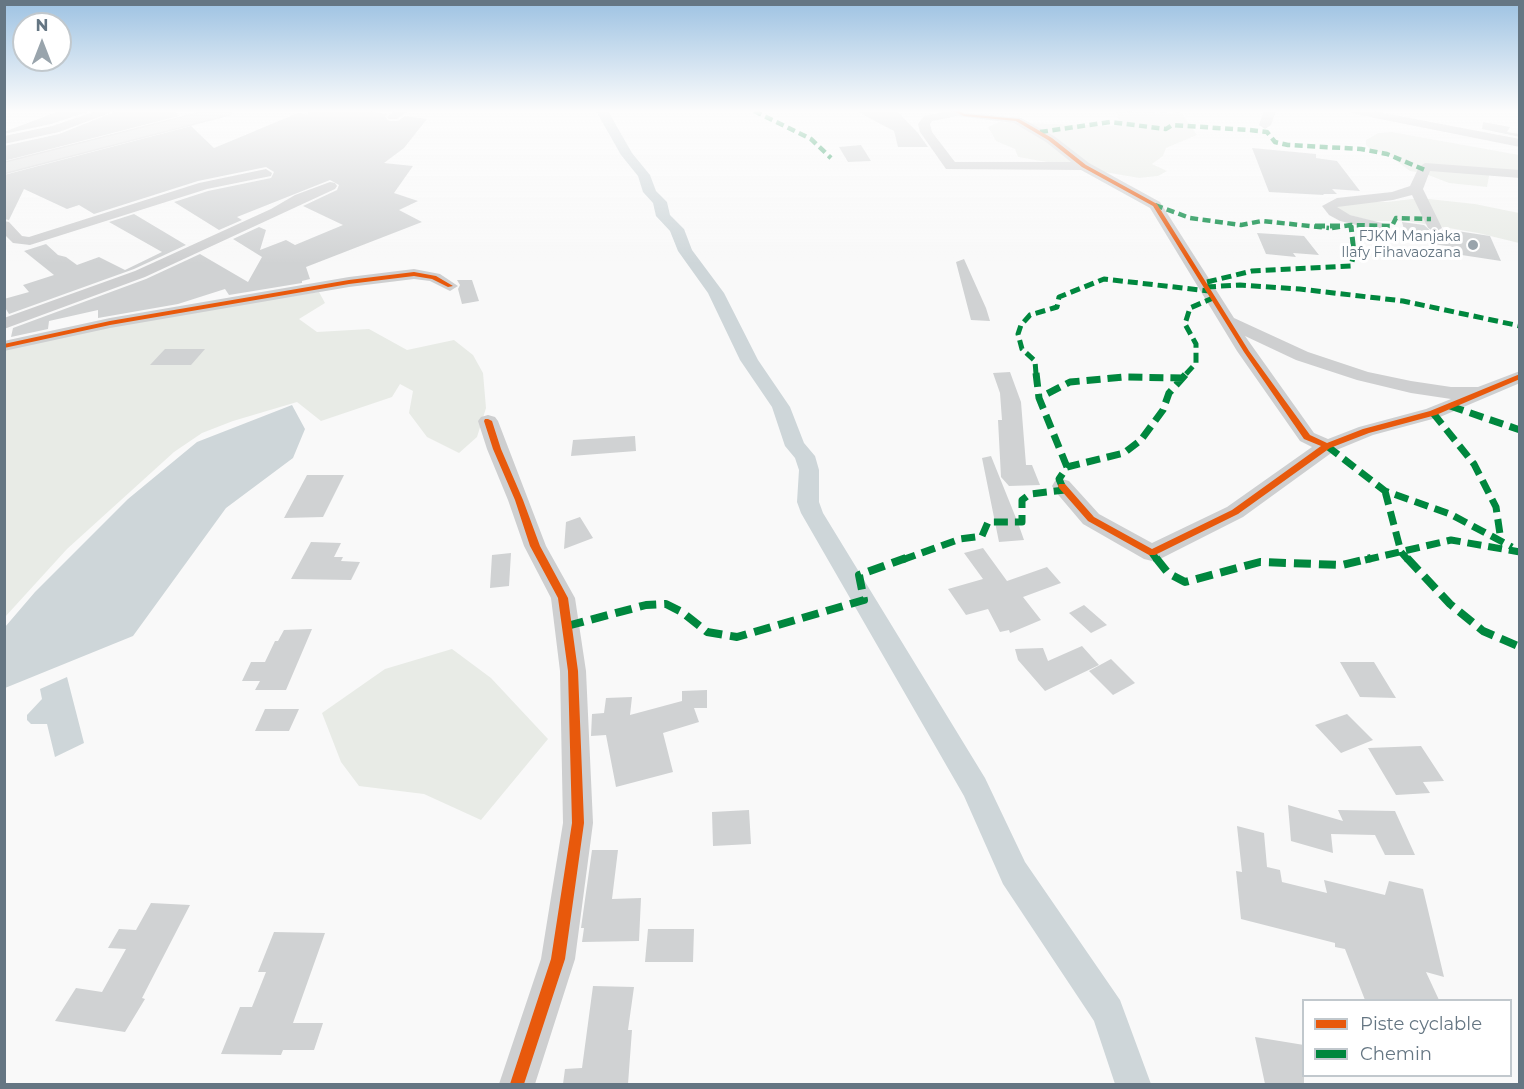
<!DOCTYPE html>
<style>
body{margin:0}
#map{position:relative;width:1524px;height:1089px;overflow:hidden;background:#f9f9f9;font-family:Montserrat,sans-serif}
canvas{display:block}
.frame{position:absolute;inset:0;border:6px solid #657683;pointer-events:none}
.legend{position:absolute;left:1302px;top:999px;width:210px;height:78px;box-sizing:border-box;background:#fff;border:2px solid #c1c8cd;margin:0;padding:8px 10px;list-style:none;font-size:18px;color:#657683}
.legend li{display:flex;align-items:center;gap:12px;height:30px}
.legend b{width:30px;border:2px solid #c1c8cd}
.north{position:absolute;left:12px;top:12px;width:60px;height:60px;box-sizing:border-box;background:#fff;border:2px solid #c1c8cd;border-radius:50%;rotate:0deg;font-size:16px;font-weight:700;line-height:24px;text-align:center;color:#657683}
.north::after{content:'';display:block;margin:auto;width:21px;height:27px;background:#99a4ac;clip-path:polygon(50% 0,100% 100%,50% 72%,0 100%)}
</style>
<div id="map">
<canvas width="1524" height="1089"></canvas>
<div class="frame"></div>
<ul class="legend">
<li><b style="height:8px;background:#e8590c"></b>Piste cyclable</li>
<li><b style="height:8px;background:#00873e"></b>Chemin</li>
</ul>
<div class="north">N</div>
</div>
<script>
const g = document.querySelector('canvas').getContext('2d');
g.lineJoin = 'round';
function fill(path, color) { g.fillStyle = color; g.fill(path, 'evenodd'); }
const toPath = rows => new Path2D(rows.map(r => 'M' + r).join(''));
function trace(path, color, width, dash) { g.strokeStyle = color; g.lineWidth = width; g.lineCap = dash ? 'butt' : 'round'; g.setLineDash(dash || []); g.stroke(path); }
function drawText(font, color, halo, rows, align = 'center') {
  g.font = font + ' Montserrat,sans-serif'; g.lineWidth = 6; g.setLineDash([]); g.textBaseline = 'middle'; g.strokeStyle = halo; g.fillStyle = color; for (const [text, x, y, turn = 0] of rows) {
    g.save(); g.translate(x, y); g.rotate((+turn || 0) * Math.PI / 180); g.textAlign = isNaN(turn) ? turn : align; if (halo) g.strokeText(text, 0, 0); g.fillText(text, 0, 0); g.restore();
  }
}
fill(toPath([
 [1116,111,1182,113,1197,135,1166,148,1163,156,1152,164,1167,171,1158,176,1139,178,1018,157,1015,149,996,141,988,127,999,122,1109,126,1116,125,1119,121],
 [1392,132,1519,155,1519,174,1490,171,1487,187,1449,183,1423,173,1410,171,1387,154,1372,151,1366,145,1366,140,1378,133],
 [1420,198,1475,204,1519,213,1519,243,1478,233,1407,221,1372,221,1338,212,1336,206,1356,201,1387,202],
 [319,292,325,303,299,319,317,332,369,329,407,350,454,340,473,355,483,373,486,408,477,437,459,453,427,437,409,413,413,391,400,384,392,397,321,421,297,402,233,421,202,433,174,452,67,549,5,617,5,347,158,317],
 [452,649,491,678,548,739,481,820,424,794,359,786,341,762,322,713,385,669]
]), '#e8ebe6');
fill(toPath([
 [292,405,305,429,293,458,226,508,133,636,5,688,5,627,35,592,128,499,197,442],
 [67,677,84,743,55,757,47,724,31,724,27,720,27,715,42,699,40,689]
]), '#ced6d9');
fill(toPath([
 [596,111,608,111,632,153,650,175,656,191,667,202,670,215,684,229,692,250,724,293,758,360,790,407,804,443,815,456,819,470,819,502,823,513,985,778,1025,862,1120,1000,1151,1084,1115,1084,1094,1021,1003,884,964,796,801,513,797,502,799,470,795,458,785,446,772,407,740,360,708,293,678,251,670,231,656,216,653,203,643,192,638,176,621,155,596,111]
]), '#ced6d9');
fill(toPath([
 [59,111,90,111,51,124,4,134,4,132],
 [117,111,174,111,179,116,4,161,4,146,59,134],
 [308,111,369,111,387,114,385,117,389,121,398,121,405,116,427,119,404,148,384,163,413,166,394,193,418,201,399,210,422,222,306,267,310,279,302,281,302,283,229,295,225,289,178,304,98,318,98,310,49,321,48,329,11,337,13,328,146,279,200,254,248,282,262,257,233,239,259,227,266,230,260,250,286,240,295,245,343,225,303,206,337,190,339,185,330,180,237,217,242,220,219,230,174,202,208,191,271,178,274,172,266,167,198,181,94,214,79,205,67,209,24,189,9,220,4,219,4,175,191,126,214,148,298,113,307,115],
 [856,111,897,111,918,133,928,147,898,147,894,131],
 [1483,122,1510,127,1507,132,1520,134,1520,137,1482,129],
 [861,145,871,161,848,162,839,147],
 [1252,148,1316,154,1316,158,1337,161,1360,191,1332,189,1337,194,1323,194,1324,195,1269,192],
 [134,214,186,245,134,269,9,314,4,306,4,299,29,292,23,285,54,275,24,251,46,244,58,255,66,257,77,265,99,257,125,270,162,252,109,222],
 [1402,222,1424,225,1434,234,1444,229,1490,236,1501,261,1455,254,1453,247,1407,240],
 [1257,233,1304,236,1319,255,1293,253,1296,257,1266,254],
 [964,259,986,308,990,321,971,320,956,262],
 [457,280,472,280,479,301,462,304,458,289,460,285],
 [165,349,205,349,191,365,150,365],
 [1010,372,1021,402,1026,465,1032,465,1040,485,1009,486,1001,477,998,420,1002,420,1000,393,993,373],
 [635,436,636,451,571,456,573,440],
 [991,456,1018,523,1024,540,999,542,982,458],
 [307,475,344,475,323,517,284,518],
 [580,517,593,538,564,549,566,522],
 [311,542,341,543,334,557,343,557,341,561,360,562,351,580,291,579],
 [983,548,1007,581,1047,567,1061,583,1023,597,1041,620,1010,633,1009,630,1000,632,988,609,966,615,948,589,983,579,964,553],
 [511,553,509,586,490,588,492,555],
 [1084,605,1107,625,1091,633,1069,613],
 [312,629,286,690,255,690,260,681,242,681,251,662,265,662,275,641,278,641,284,630],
 [1082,646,1099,665,1045,691,1018,660,1015,649,1043,648,1048,661],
 [1111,659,1135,683,1113,695,1089,671],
 [1340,662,1374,662,1396,698,1360,697],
 [707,690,707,708,694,708,699,722,663,733,673,772,616,787,606,735,591,736,592,714,604,713,606,698,632,697,630,715,682,701,682,691],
 [265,709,299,709,289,731,255,731],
 [1347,714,1373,740,1341,753,1315,725],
 [1421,746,1444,781,1423,782,1430,793,1396,795,1368,748],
 [1288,805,1343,821,1338,810,1395,811,1415,855,1385,855,1375,835,1331,834,1333,853,1291,841],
 [749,810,751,844,713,846,712,812],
 [1237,826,1264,833,1267,867,1280,870,1282,882,1327,893,1324,880,1385,895,1389,881,1423,889,1444,977,1426,972,1439,1000,1365,1000,1345,949,1335,947,1335,943,1241,919,1236,871,1242,872],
 [592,850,618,850,612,899,641,898,639,941,582,942,584,928,581,928],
 [151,903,190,905,142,998,145,999,125,1032,55,1021,76,988,102,992,126,949,108,948,119,929,136,930],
 [648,929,694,929,693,962,645,962],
 [274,932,325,933,293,1023,323,1023,314,1050,283,1050,281,1055,221,1054,240,1007,252,1007,266,972,258,972],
 [593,986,634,987,628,1030,632,1030,628,1084,563,1084,565,1069,582,1068],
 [1255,1037,1304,1045,1304,1084,1265,1084]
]), '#d0d2d3');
const major = toPath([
 [208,111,232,111,230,114,4,173,4,163,208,111]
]);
trace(major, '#d5d6d7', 3);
fill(toPath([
 [97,111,115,111,59,132,4,144,4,136,52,126,97,111],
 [394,111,408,111,397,119,389,119,387,117,394,111],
 [948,111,1021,118,1054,136,1089,163,1160,202,1234,318,1308,352,1368,372,1411,381,1451,387,1478,387,1520,371,1520,383,1440,417,1373,435,1334,451,1243,517,1160,559,1152,561,1144,559,1083,524,1055,491,1052,486,1055,481,1062,479,1069,481,1099,514,1152,543,1227,507,1312,447,1300,441,1237,351,1150,208,1081,170,946,169,920,132,918,124,924,116,948,111],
 [957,116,1014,123,1046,142,1071,162,955,162,932,132,930,124,932,121,957,116],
 [1245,336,1296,360,1357,380,1411,393,1451,399,1426,409,1359,427,1328,439,1314,433,1245,336],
 [1264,111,1276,111,1271,125,1265,129,1259,125,1264,111],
 [1349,111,1373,111,1520,139,1520,147,1355,114,1349,111],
 [1425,163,1520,170,1520,178,1430,171,1423,189,1442,228,1435,232,1428,228,1412,195,1393,200,1337,207,1350,215,1382,223,1384,226,1377,230,1340,221,1329,215,1322,206,1337,198,1392,192,1410,186,1419,167,1425,163],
 [266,169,272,173,271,176,207,189,30,245,13,243,4,234,4,221,9,222,22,236,29,237,199,183,266,169],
 [330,182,335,183,337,186,335,189,145,277,4,329,4,318,135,271,271,209,295,195,330,182],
 [414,269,440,274,458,286,450,291,430,281,414,279,349,287,110,328,4,351,4,341,110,318,349,277,414,269],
 [488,415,495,417,498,421,546,546,575,598,586,671,593,823,575,959,535,1084,499,1084,541,959,563,823,560,671,551,598,524,546,508,500,487,449,478,421,481,417,488,415]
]), '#cecfd0');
fill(major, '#e1e2e2');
trace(toPath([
 [754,111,811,139,831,158],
 [1040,132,1110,122,1166,129,1172,125,1249,130,1267,132,1275,142,1288,145,1361,149,1387,154,1425,170],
 [1155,205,1190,218,1241,225,1262,221,1329,228],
 [1351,225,1351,228],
 [1332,228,1351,225,1392,226,1396,218,1431,219]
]), '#00873e', 4.5, [8, 4.5]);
trace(toPath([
 [1315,226,1342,226],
 [1207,282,1252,271,1351,266,1354,253,1351,226],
 [1206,287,1240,285,1300,289,1403,301,1520,326],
 [1036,374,1035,361,1022,349,1018,334,1021,325,1030,315,1057,307,1059,297,1104,279,1209,291],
 [1186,374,1196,363,1196,344,1185,324,1190,308,1213,298]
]), '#00873e', 5, [10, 5]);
trace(toPath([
 [1036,373,1039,398],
 [1450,406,1520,430],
 [1433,413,1474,464,1496,507,1501,541],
 [1327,446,1385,491,1450,514,1512,547],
 [1067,467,1039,398,1070,382,1124,377,1184,378],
 [1062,486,1059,479,1067,467,1124,453,1141,440,1163,410,1169,393,1187,373],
 [1385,491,1401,552,1408,560],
 [1152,553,1157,560],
 [902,560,960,539,982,536,988,522,1022,522,1022,500,1030,494,1065,490],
 [1365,560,1451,540,1520,552]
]), '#00873e', 7, [14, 7]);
trace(toPath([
 [1156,558,1168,573,1185,582,1260,562,1342,565,1371,558],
 [1407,558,1450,604,1483,631,1520,647],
 [567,626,646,605,666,604,682,612,707,632,737,637,864,600,859,575,906,558]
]), '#00873e', 8, [17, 8]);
fill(toPath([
 [953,111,959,111,965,114,1019,119,1052,138,1086,165,1157,204,1249,351,1310,435,1327,443,1363,429,1430,411,1520,374,1520,379,1436,415,1369,433,1330,448,1238,514,1155,555,1149,555,1088,521,1059,488,1058,486,1059,484,1065,484,1094,517,1152,549,1232,510,1321,446,1304,439,1244,352,1153,206,1082,167,1048,140,1016,121,964,116,953,111],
 [414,272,436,276,453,286,448,287,432,279,414,276,349,284,110,325,4,348,4,344,110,321,349,280,414,272],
 [485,419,488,419,492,421,501,449,523,500,540,546,568,598,578,671,584,823,565,959,524,1084,510,1084,551,959,572,823,568,671,558,598,530,546,515,500,493,449,484,421,485,419]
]), '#e8590c');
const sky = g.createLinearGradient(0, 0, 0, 264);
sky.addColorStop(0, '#9dc2e2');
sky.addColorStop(0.42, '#fcfcfc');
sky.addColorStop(1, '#fcfcfc00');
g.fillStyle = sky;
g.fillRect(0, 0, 1524, 264);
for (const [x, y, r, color] of [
 [1473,245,6,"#99a4ac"]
]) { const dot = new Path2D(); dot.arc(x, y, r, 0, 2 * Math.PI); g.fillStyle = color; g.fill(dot); trace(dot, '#fff', 2); }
drawText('14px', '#657683', '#fff', [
 ["FJKM Manjaka",1461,237],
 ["Ilafy Fihavaozana",1461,253]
], 'right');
</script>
